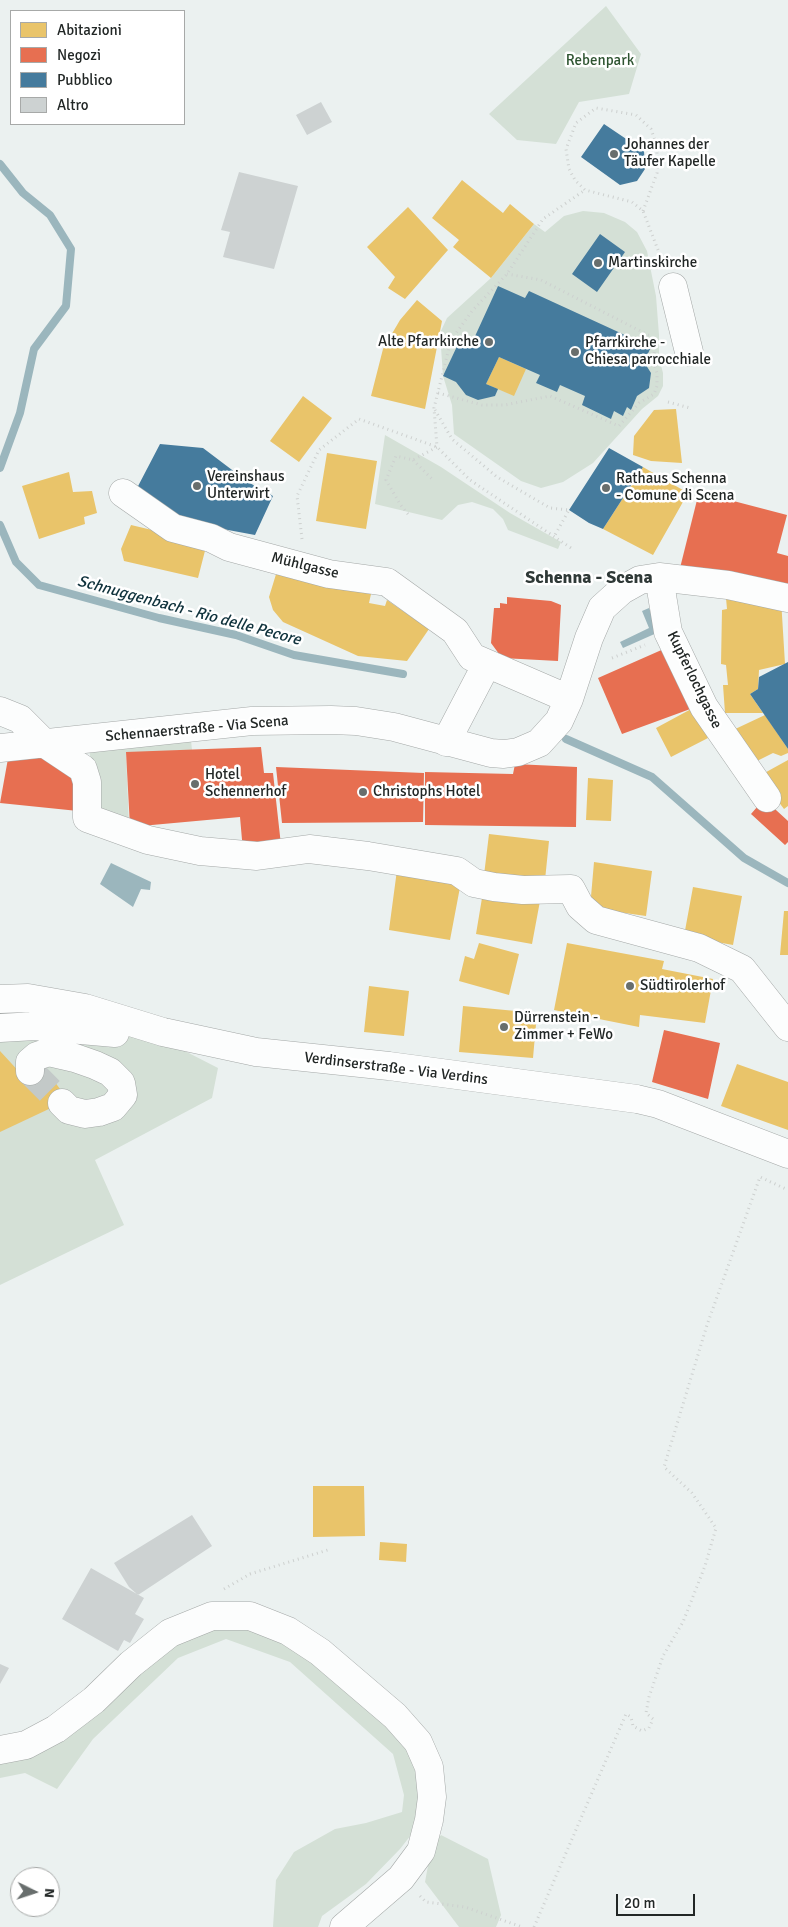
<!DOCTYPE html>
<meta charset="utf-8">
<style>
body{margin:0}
#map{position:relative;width:788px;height:1927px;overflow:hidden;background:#ebf1f0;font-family:Signika,sans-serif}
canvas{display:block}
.legend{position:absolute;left:10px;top:10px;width:175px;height:115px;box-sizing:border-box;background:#fff;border:1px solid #a7a9a8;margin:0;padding:6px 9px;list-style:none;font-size:15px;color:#222726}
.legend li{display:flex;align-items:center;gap:10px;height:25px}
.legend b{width:25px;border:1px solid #a7a9a8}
.north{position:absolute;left:10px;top:1867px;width:50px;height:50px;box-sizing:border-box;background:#fff;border:1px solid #a7a9a8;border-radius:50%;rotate:94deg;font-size:14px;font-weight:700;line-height:20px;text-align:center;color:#222726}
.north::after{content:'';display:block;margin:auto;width:18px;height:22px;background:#686e6d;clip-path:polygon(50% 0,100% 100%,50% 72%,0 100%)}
.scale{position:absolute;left:616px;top:1894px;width:79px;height:22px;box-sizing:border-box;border:2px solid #222726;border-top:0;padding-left:6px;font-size:15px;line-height:18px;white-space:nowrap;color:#222726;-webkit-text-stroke:4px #fff;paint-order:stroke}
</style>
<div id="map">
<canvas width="788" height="1927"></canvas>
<ul class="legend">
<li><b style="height:14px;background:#e9c46a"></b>Abitazioni</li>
<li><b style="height:14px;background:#e76f51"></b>Negozi</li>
<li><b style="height:14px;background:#457b9d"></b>Pubblico</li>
<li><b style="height:14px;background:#cdd2d2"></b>Altro</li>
</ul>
<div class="north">N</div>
<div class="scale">20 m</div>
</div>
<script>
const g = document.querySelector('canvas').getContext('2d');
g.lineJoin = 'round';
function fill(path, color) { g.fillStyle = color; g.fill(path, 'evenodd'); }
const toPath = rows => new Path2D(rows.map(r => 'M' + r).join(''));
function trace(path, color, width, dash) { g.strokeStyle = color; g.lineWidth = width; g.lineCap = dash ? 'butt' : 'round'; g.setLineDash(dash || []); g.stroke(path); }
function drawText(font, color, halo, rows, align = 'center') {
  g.font = font + ' Signika,sans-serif'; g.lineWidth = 5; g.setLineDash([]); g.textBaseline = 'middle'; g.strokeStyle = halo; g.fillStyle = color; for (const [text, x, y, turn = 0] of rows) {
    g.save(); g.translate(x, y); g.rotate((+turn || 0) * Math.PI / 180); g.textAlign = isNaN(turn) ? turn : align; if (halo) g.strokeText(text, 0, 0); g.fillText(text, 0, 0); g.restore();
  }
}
fill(toPath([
 [606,6,641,54,629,94,579,102,556,144,517,140,489,114],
 [583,211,604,213,625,222,637,232,647,251,656,296,659,335,659,358,663,373,663,386,658,396,642,409,593,463,563,482,541,488,521,481,454,434,452,405,443,376,440,333,447,318,491,278,534,224,545,232,564,216],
 [385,435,441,467,510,513,561,542,558,549,508,530,503,519,493,509,472,502,458,505,442,520,375,504],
 [191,740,192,750,126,753,129,826,93,814,96,786,89,750],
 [0,1020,99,1023,175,1046,218,1068,212,1098,95,1160,124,1225,0,1285],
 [256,1627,288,1642,408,1745,425,1781,418,1826,400,1849,366,1884,322,1916,318,1927,273,1927,276,1880,294,1852,335,1829,366,1823,402,1812,404,1795,393,1754,290,1662,226,1639,178,1658,93,1739,57,1789,25,1773,0,1778,0,1763,170,1645,196,1630],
 [441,1835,488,1859,501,1915,496,1927,459,1927,425,1882,432,1844]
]), '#d4e0d6');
fill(toPath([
 [649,608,659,632,623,648,620,642,649,628,642,611],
 [111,863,151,882,150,890,141,889,133,907,100,884]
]), '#9bb6bd');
fill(toPath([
 [462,180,503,213,510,204,534,224,491,278,453,247,459,240,432,218],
 [408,207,448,250,405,299,388,288,395,277,367,247],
 [417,300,442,321,425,409,371,396,383,349,400,320],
 [499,357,526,369,514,396,486,384],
 [303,396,332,418,299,462,270,441],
 [676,409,682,463,651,461,633,455,634,436,654,410],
 [327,453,377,461,366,529,316,521],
 [643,467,688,493,653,555,603,529],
 [69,472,73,492,92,491,97,513,84,517,85,524,39,539,22,486],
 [131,525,207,543,198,578,124,561,121,549],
 [277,571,371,594,369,603,385,606,387,600,429,629,407,661,358,656,283,622,273,610,269,597],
 [726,598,781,599,785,664,759,670,758,689,750,694,763,713,725,713,723,685,728,685,726,665,721,664,722,610,727,609],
 [693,708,708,738,671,757,656,728],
 [765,715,788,749,788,753,781,756,773,753,747,766,731,731],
 [788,760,788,806,784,809,759,776],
 [588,778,613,780,611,821,586,820],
 [489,834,549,841,545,880,484,875],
 [594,862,652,871,646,916,590,908],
 [397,870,461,882,450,940,389,930],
 [693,887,742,896,733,945,684,936],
 [483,892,540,901,532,944,476,934],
 [784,911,788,911,788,955,780,955],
 [479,943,519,954,509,995,459,981,465,956,474,959],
 [567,943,664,961,662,969,713,979,705,1023,640,1015,639,1027,554,1010],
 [369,986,409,991,404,1036,364,1032],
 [463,1006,537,1013,533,1058,459,1052],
 [0,1051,23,1076,41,1063,68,1100,0,1132],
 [737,1064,788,1082,788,1130,721,1106],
 [313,1486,364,1486,365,1536,313,1537],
 [380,1542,407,1544,406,1562,379,1560]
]), '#e9c46a');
fill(toPath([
 [699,492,787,515,777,553,788,556,788,588,680,568],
 [507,597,551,601,561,605,558,661,502,658,491,643,494,608,500,608,500,603,507,604],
 [666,648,693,708,622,734,598,678],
 [261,747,264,773,273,773,281,845,243,851,240,817,130,827,126,752],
 [9,753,59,760,83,775,78,811,0,803],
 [515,764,577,767,576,827,425,825,425,772,513,774],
 [276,767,424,773,423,822,282,823],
 [764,799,788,821,788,842,785,845,751,814],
 [664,1030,720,1043,708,1099,652,1082]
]), '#e76f51');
fill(toPath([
 [604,124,644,151,645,169,637,181,620,185,581,157],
 [600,234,625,252,597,292,572,274],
 [498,286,525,298,529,291,651,347,644,362,651,373,649,388,637,396,631,410,627,407,623,416,614,411,611,419,582,405,585,396,560,385,557,392,536,383,540,375,499,357,486,384,498,389,495,396,478,400,466,395,456,382,443,376,460,340,471,345],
 [160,444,203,448,248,482,273,496,255,535,169,519,136,490],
 [609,448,643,467,603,529,589,523,569,510],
 [788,662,788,749,750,694,758,689,759,677]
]), '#457b9d');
trace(toPath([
 [0,164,23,193,50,215,71,249,66,306,34,349,20,413,0,468],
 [0,525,16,562,39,585,159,618,236,635,294,655,403,674],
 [566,739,652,777,744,858,788,883]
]), '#9bb6bd', 8);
fill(toPath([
 [321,102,332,122,307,135,296,115],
 [239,172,298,186,274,269,223,257,230,232,221,230],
 [192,1515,212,1546,138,1595,129,1587,114,1563],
 [91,1568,144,1598,135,1614,144,1619,130,1643,124,1640,118,1651,62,1619],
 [0,1664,9,1668,0,1684]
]), '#cdd2d2');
trace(toPath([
 [30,1071,62,1103]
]), '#c3c9c8', 28, [28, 14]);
const minor = toPath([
 [673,287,689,352],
 [123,493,173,528,211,538,229,547,329,574,387,582,455,631,472,657,569,699],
 [659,577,668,632,704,707,767,798],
 [0,711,20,719,44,743,83,769,87,782,87,818,148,840,200,851,257,856,309,849,368,856,457,871,474,883,494,887,523,890,571,889,580,906,596,920,699,948,742,969,788,1027],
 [446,742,481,675,484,663],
 [0,748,252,721,331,720,356,721,394,727,491,753,504,754,518,752,539,743,559,721,569,699,589,638,602,608,622,590,640,580,659,577,728,585,788,598],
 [0,999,28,998,85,1008,163,1032,256,1052,389,1066,637,1099,658,1104,788,1154],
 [0,1028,35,1026,115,1033],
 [30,1071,30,1062,37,1056,49,1052,75,1058,95,1065,110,1072,121,1083,123,1095,113,1107,99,1112,85,1114,69,1110,62,1103],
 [0,1750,26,1745,56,1729,94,1700,131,1664,170,1633,212,1616,250,1616,288,1631,320,1652,395,1716,418,1742,429,1767,432,1797,429,1820,421,1851,401,1878,344,1927]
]);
trace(minor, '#a4a8a7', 29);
trace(toPath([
 [643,211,657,173,657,146,651,129,636,115,596,108,576,123,566,149,569,169,575,180,585,190,632,202,643,211,663,263],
 [438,393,482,405,505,405,550,396,619,426,639,403,654,394,657,386,657,373,653,359,655,348,652,337,541,280,507,274],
 [668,402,690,408],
 [435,410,452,439,497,477,550,508,569,510,555,535],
 [413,460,432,479],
 [408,514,400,504,386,480,396,456,413,460,437,447,434,408,451,340,472,311,507,274,543,219,585,190],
 [302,539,297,496,319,450,359,419,437,447,470,480,574,550],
 [612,658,645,645],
 [224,1589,250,1574,331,1549],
 [420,1896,426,1902,465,1907,522,1927],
 [534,1927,626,1714,631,1717,633,1726,642,1731,649,1728,653,1719,646,1713,649,1697,663,1656,683,1622,705,1566,716,1528,692,1493,664,1467,707,1325,760,1177,788,1190]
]), '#cdd0cf', 3, [1, 4]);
trace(minor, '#fcfdfd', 28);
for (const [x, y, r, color] of [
 [614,154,5,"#686e6d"],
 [598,263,5,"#686e6d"],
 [489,342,5,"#686e6d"],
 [575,352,5,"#686e6d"],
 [197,486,5,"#686e6d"],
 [606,488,5,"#686e6d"],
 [195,784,5,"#686e6d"],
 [363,792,5,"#686e6d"],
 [630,986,5,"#686e6d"],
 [504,1027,5,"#686e6d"]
]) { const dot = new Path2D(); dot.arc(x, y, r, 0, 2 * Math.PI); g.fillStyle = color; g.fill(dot); trace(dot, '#fff', 2); }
drawText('15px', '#2e5431', '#fff', [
 ["Rebenpark",600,61]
]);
drawText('15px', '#222726', '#fff', [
 ["Johannes der",624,145],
 ["Täufer Kapelle",624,162],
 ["Martinskirche",608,263],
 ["Alte Pfarrkirche",479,342,"right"],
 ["Pfarrkirche -",585,343],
 ["Chiesa parrocchiale",585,360],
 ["Vereinshaus",207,477],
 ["Unterwirt",207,494],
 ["Rathaus Schenna",616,479],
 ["- Comune di Scena",616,496],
 ["Hotel",205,775],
 ["Schennerhof",205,792],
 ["Christophs Hotel",373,792],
 ["Südtirolerhof",640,986],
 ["Dürrenstein -",514,1018],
 ["Zimmer + FeWo",514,1035]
], 'left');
drawText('15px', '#222726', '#fff', [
 ["Mühlgasse",305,566,14],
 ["Kupferlochgasse",694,680,64],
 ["Schennaerstraße - Via Scena",197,729,-5],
 ["Verdinserstraße - Via Verdins",396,1069,7]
]);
drawText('italic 16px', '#0f323c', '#fff', [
 ["Schnuggenbach - Rio delle Pecore",189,611,15]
]);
drawText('bold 18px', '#2f3937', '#fff', [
 ["Schenna - Scena",589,578]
]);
</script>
